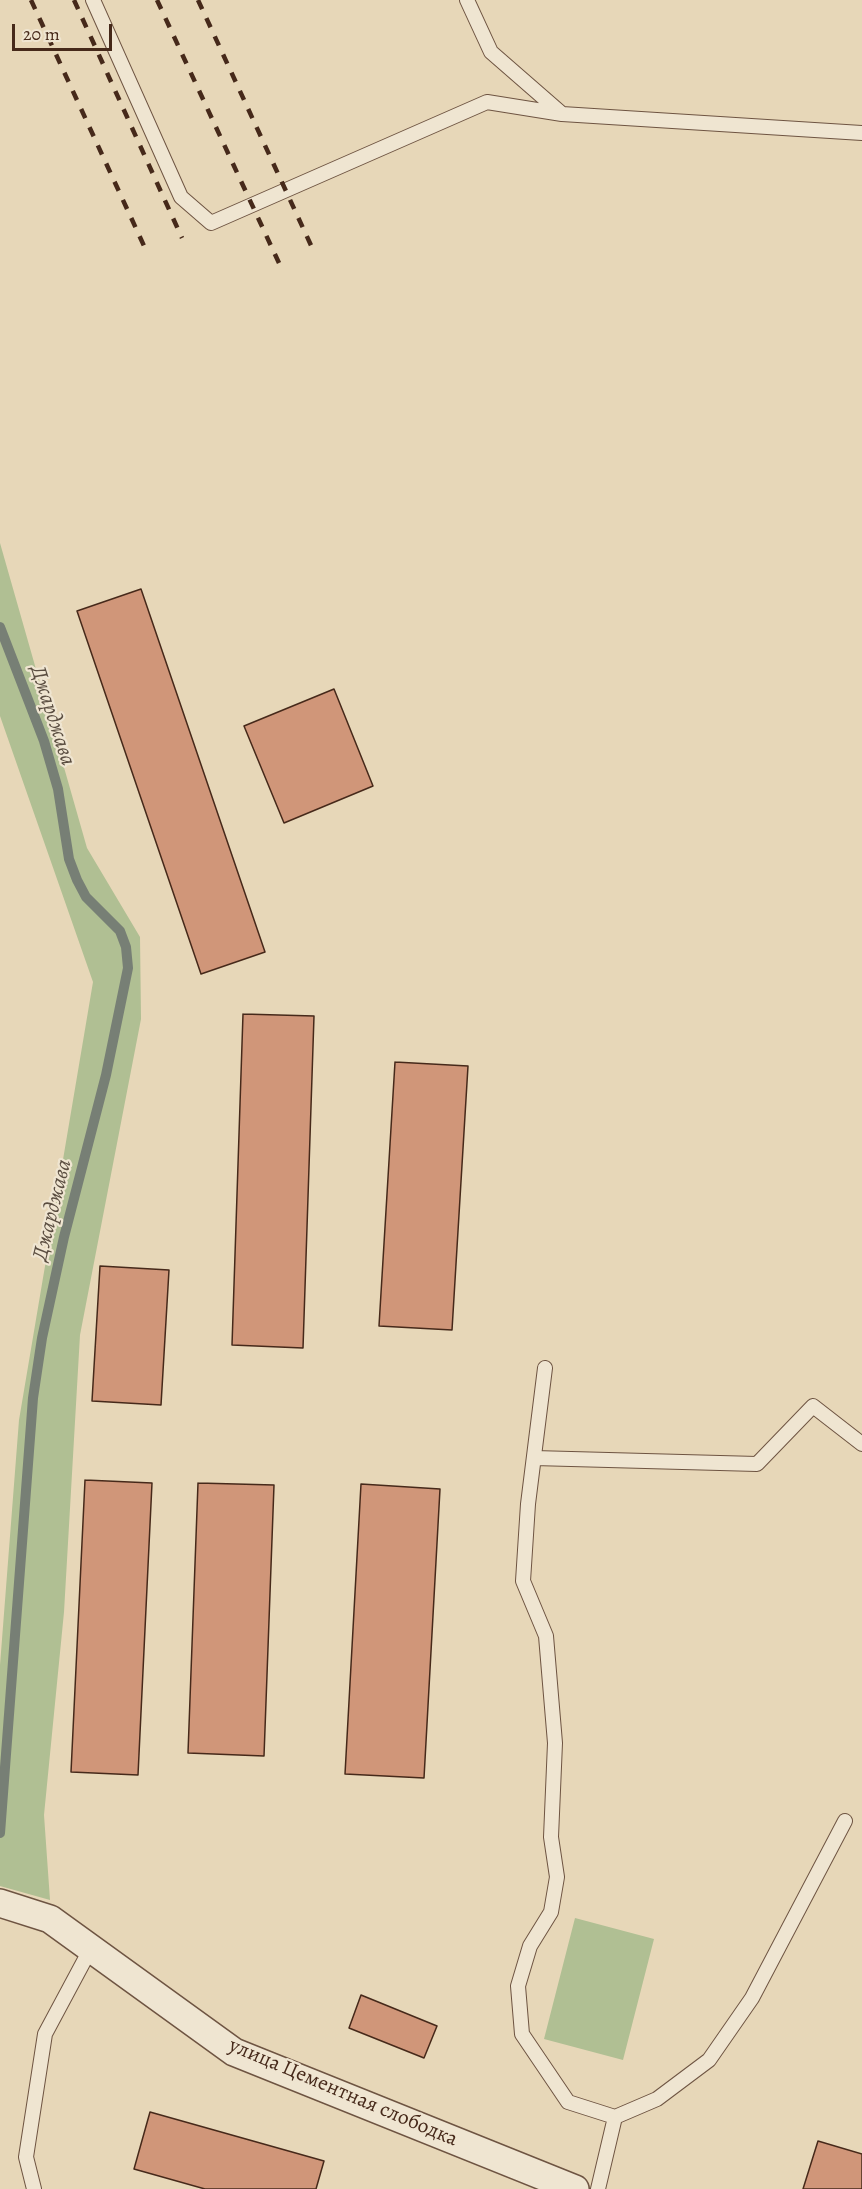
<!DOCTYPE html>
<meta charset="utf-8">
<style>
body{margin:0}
#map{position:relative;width:862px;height:2189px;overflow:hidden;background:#e7d7b8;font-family:Alegreya,serif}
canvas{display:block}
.scale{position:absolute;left:12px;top:24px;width:100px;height:27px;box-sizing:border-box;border:3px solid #46291a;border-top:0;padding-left:8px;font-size:18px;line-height:21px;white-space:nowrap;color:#46291a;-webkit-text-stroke:4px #efe5d1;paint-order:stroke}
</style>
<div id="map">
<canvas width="862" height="2189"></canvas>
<div class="scale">20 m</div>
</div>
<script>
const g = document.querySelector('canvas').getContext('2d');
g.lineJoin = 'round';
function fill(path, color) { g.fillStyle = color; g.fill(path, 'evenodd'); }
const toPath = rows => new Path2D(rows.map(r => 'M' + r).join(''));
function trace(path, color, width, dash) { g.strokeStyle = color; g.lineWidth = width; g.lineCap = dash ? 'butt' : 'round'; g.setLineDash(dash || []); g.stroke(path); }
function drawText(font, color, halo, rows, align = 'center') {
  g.font = font + ' Alegreya,serif'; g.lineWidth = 4.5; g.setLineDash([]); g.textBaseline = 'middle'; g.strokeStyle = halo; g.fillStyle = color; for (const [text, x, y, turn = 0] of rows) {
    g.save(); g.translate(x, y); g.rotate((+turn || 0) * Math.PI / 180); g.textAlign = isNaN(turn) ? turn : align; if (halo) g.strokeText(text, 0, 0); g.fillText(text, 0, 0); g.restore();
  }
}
fill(toPath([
 [0,543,87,848,140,937,141,1019,80,1335,64,1612,44,1815,50,1900,0,1886,0,1665,19,1420,93,982,0,716],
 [575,1918,654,1939,623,2060,544,2039]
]), '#b0bf93');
trace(toPath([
 [0,627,44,741,58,789,69,859,77,880,86,897,120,931,126,947,128,968,106,1075,64,1237,42,1338,33,1398,0,1833]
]), '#777f75', 10);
const building = toPath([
 [141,589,265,952,201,974,77,611,141,589],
 [334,689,373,786,284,823,244,726,334,689],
 [243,1014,314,1016,303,1348,232,1345,243,1014],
 [395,1062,468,1066,452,1330,379,1326,395,1062],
 [100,1266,169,1270,161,1405,92,1401,100,1266],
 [85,1480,152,1483,138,1775,71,1772,85,1480],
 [198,1483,274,1485,264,1756,188,1753,198,1483],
 [361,1484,440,1489,424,1778,345,1774,361,1484],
 [361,1995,437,2026,424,2058,349,2028,361,1995],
 [150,2112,324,2161,316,2189,205,2189,134,2169,150,2112],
 [818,2141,862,2154,862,2189,803,2189,818,2141]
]);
fill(building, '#d09679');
trace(building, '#46291a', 1.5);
const lane = toPath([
 [93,0,181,197,211,223,487,102,562,114,862,133],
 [467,0,491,52,561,113],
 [545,1368,528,1504,523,1581,546,1636,555,1743,551,1837,557,1877,551,1912,530,1946,518,1986,522,2034,568,2102,615,2117,598,2189],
 [534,1458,757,1464,813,1406,862,1444],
 [615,2117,657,2099,709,2060,752,1998,845,1821],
 [34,2189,26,2157,45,2034,91,1948]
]);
const street = toPath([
 [0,1903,50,1919,234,2052,575,2189]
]);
trace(lane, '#6e5442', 16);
trace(street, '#6e5442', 30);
trace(lane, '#efe5d1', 14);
trace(street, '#efe5d1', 27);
trace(toPath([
 [31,0,145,248],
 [74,0,182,238],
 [157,0,279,263],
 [198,0,315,254]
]), '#46291a', 4.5, [10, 10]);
drawText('21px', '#46291a', '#efe5d1', [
 ["улица Цементная слободка",343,2093,23]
]);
drawText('italic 22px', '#5a4d40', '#efe5d1', [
 ["Джарджава",52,716,72],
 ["Джарджава",53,1210,-76]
]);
</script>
